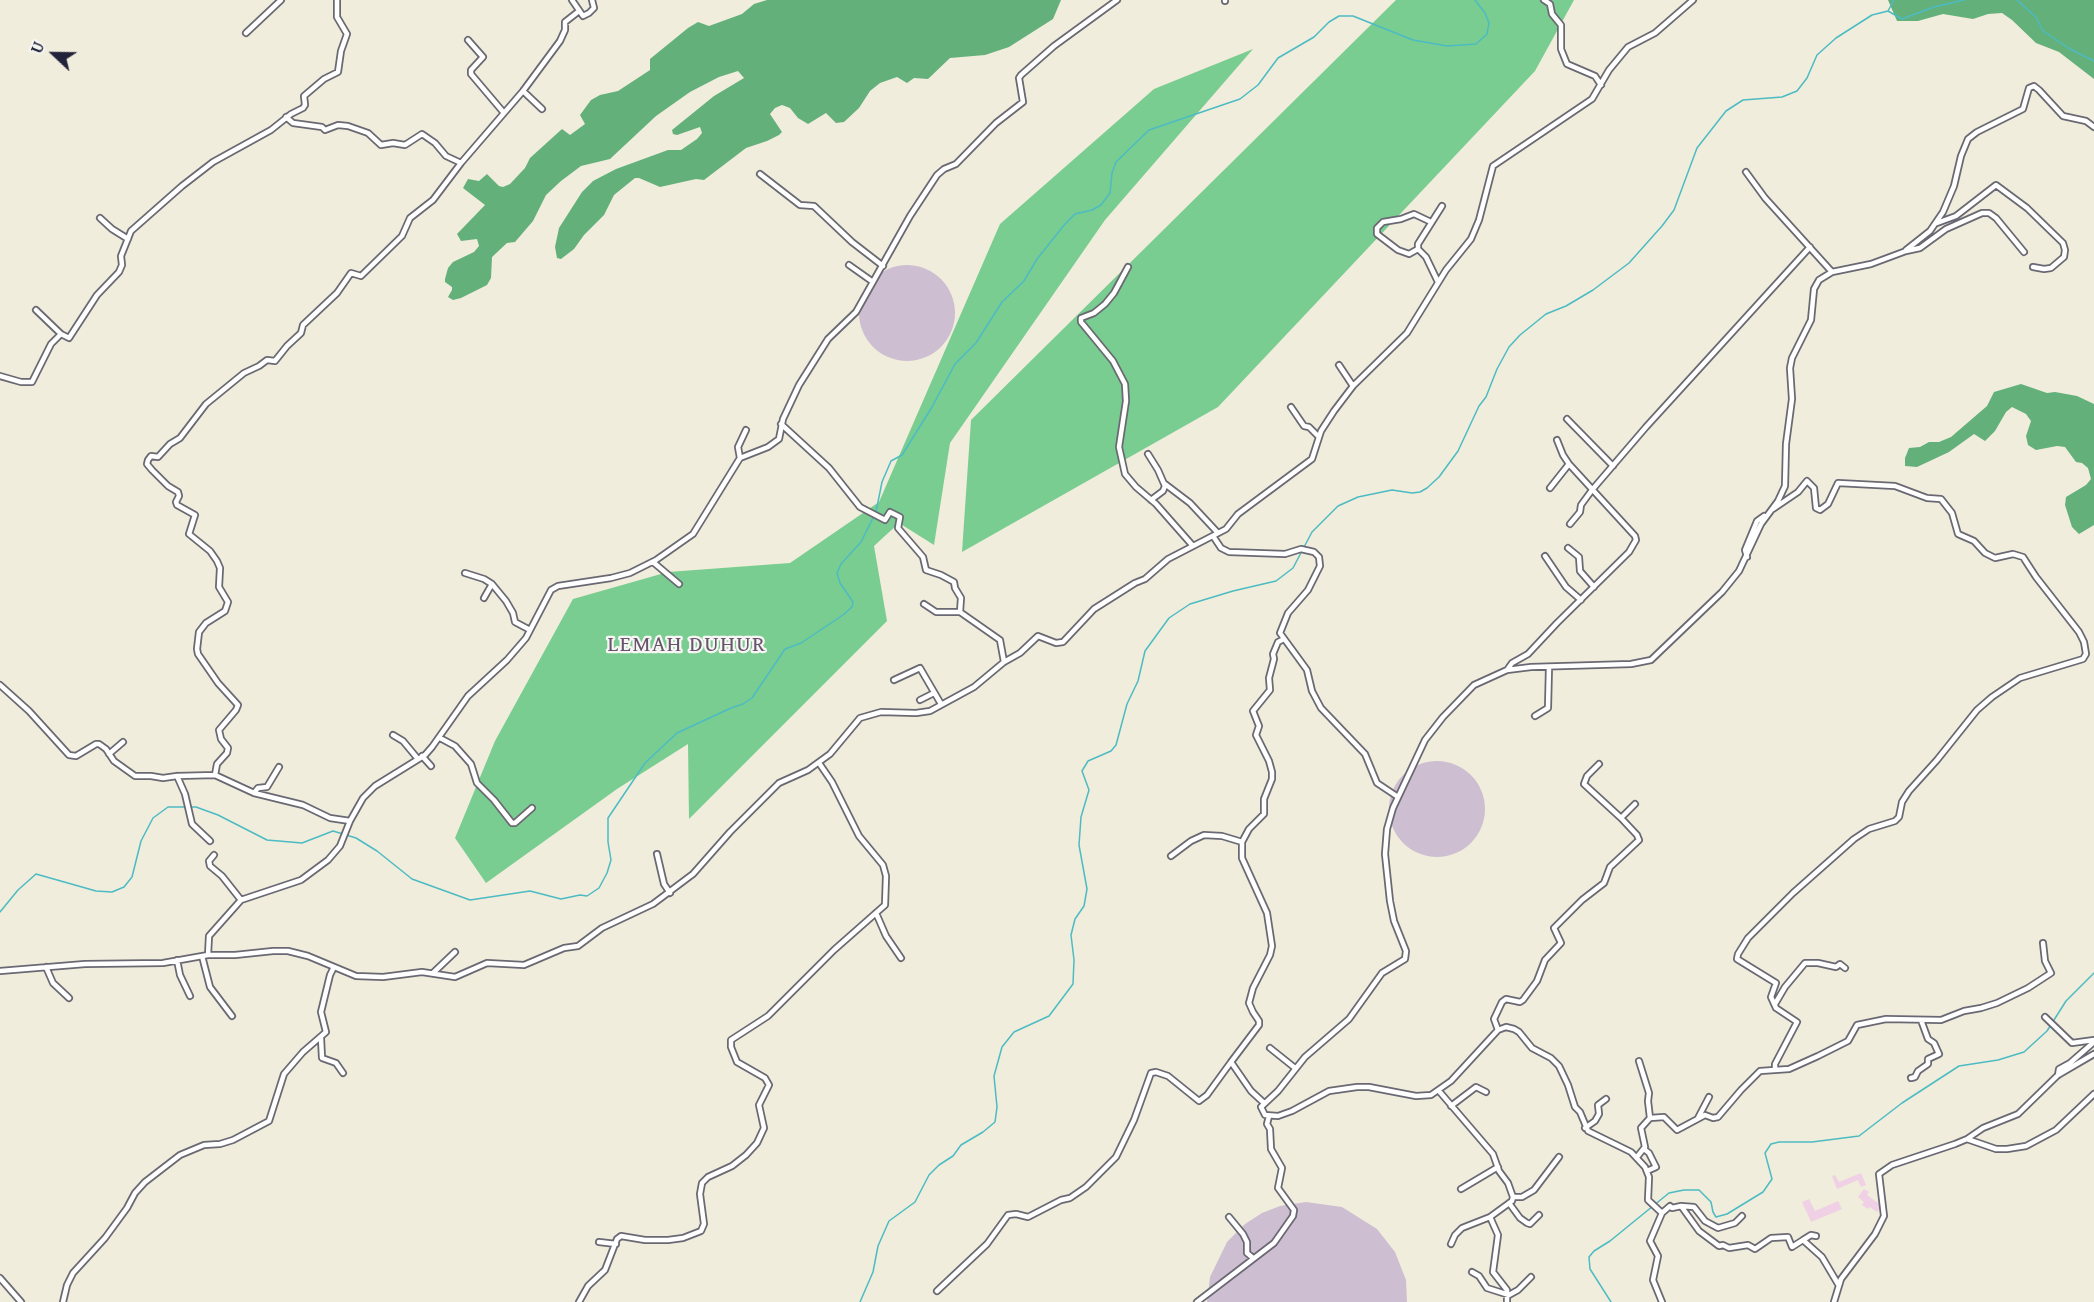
<!DOCTYPE html>
<style>
body{margin:0}
#map{position:relative;width:2094px;height:1302px;overflow:hidden;background:#f0eddc;font-family:"Gentium Book Plus",serif}
canvas{display:block}
.north{position:absolute;left:24px;top:24px;width:60px;height:60px;-webkit-text-stroke:4px #f6f6f2;paint-order:stroke;rotate:292deg;font-size:16px;font-weight:700;line-height:24px;text-align:center;color:#22223b}
.north::after{content:'';display:block;margin:auto;width:21px;height:27px;background:#22223b;clip-path:polygon(50% 0,100% 100%,50% 72%,0 100%)}
</style>
<div id="map">
<canvas width="2094" height="1302"></canvas>
<div class="north">U</div>
</div>
<script>
const g = document.querySelector('canvas').getContext('2d');
g.lineJoin = 'round';
function fill(path, color) { g.fillStyle = color; g.fill(path, 'evenodd'); }
const toPath = rows => new Path2D(rows.map(r => 'M' + r).join(''));
function trace(path, color, width, dash) { g.strokeStyle = color; g.lineWidth = width; g.lineCap = dash ? 'butt' : 'round'; g.setLineDash(dash || []); g.stroke(path); }
function drawText(font, color, halo, rows, align = 'center') {
  g.font = font + ' "Gentium Book Plus",serif'; g.lineWidth = 4.5; g.setLineDash([]); g.textBaseline = 'middle'; g.strokeStyle = halo; g.fillStyle = color; for (const [text, x, y, turn = 0] of rows) {
    g.save(); g.translate(x, y); g.rotate((+turn || 0) * Math.PI / 180); g.textAlign = isNaN(turn) ? turn : align; if (halo) g.strokeText(text, 0, 0); g.fillText(text, 0, 0); g.restore();
  }
}
fill(toPath([
 [1861,1173,1866,1185,1861,1187,1858,1180,1837,1189,1832,1176,1835,1175,1839,1182],
 [1864,1189,1869,1192,1867,1195,1882,1206,1877,1212,1870,1207,1868,1209,1862,1205,1864,1202,1858,1197],
 [1809,1199,1815,1211,1838,1201,1842,1209,1811,1222,1802,1202]
]), '#f0d0e4');
fill(toPath([
 '859 313a48 48 0 1 1 96 0a48 48 0 1 1-96 0Z',
 '1389 809a48 48 0 1 1 96 0a48 48 0 1 1-96 0Z',
 [1306,1202,1342,1207,1377,1229,1395,1252,1406,1280,1407,1302,1207,1302,1210,1277,1227,1242,1245,1224,1262,1213,1280,1206]
]), '#cebed1');
fill(toPath([
 [1396,0,1574,0,1535,71,1218,407,962,552,971,420],
 [1253,49,1105,220,950,443,934,545,899,523,874,546,887,621,689,819,688,744,617,789,486,883,455,838,495,741,573,599,668,572,790,563,879,502,1000,224,1154,89]
]), '#7acd90');
fill(toPath([
 [767,0,1061,0,1053,19,1009,47,985,55,950,58,928,79,914,78,907,83,897,77,880,83,870,91,859,108,844,122,836,123,826,113,808,124,798,118,790,108,782,105,775,108,770,114,782,132,779,135,767,141,746,148,704,180,696,179,660,187,639,178,635,178,614,195,604,215,584,235,574,249,561,259,557,258,555,247,559,228,582,192,593,181,616,169,668,150,681,150,697,139,702,133,700,127,677,135,673,134,672,130,714,96,744,78,738,71,719,77,690,92,656,116,610,159,581,166,561,181,546,195,533,221,515,242,507,243,492,257,491,278,487,285,461,298,453,300,448,297,452,290,452,287,445,282,445,279,448,268,453,262,474,252,479,246,477,239,461,241,457,234,485,205,463,188,468,179,479,181,487,174,499,186,503,187,510,184,525,168,530,158,562,129,570,135,585,124,580,115,591,100,600,95,618,91,647,72,650,70,650,59,688,28,698,22,709,26,742,14,754,4],
 [1888,0,2094,0,2094,79,2059,52,2036,43,2012,20,2002,13,1988,14,1973,19,1943,14,1918,21,1897,21],
 [2021,384,2047,393,2055,392,2077,396,2094,404,2094,525,2079,534,2072,527,2065,505,2066,497,2086,485,2091,479,2088,468,2082,463,2076,462,2065,447,2057,446,2036,450,2028,445,2026,436,2031,421,2026,414,2012,407,2006,412,1995,431,1985,441,1974,434,1949,452,1917,467,1905,466,1905,458,1909,448,1920,447,1929,442,1939,442,1951,437,1987,406,1994,392]
]), '#63b07a');
trace(toPath([
 [2017,0,2036,17,2043,31,2070,49,2094,61],
 [1888,11,1902,19,1934,7,1964,0],
 [876,512,882,482,891,461,902,455,932,407,955,364,976,343,1002,302,1024,281,1037,259,1065,224,1075,214,1092,210,1101,205,1110,193,1112,173,1116,162,1149,130,1240,99,1258,85,1278,58,1314,37,1329,22,1339,16,1353,16,1413,40,1447,46,1476,44,1487,34,1489,23,1485,13,1475,0],
 [191,807,196,807,218,815,267,840,302,843,333,831,356,838,377,851,412,879,470,900,530,891,561,899,580,895,587,896,599,888,607,873,611,860,608,842,608,818,645,763,677,733,731,708,743,704,752,698,785,649,801,643,843,615,852,607,853,602,840,583,837,573,841,564,861,542,874,516],
 [0,912,18,890,36,874,96,891,112,892,124,887,132,877,141,841,153,818,168,807,186,807],
 [860,1302,873,1272,878,1246,889,1221,915,1202,929,1175,939,1165,953,1156,961,1145,983,1132,995,1122,997,1107,994,1076,1002,1047,1014,1032,1049,1016,1073,984,1074,960,1071,935,1075,919,1084,906,1087,889,1079,845,1081,817,1089,790,1082,771,1088,761,1111,751,1116,745,1127,704,1138,681,1145,651,1169,618,1190,604,1233,591,1276,581,1293,568,1312,532,1338,506,1358,497,1392,490,1412,493,1420,492,1427,488,1439,477,1458,451,1479,406,1486,397,1497,369,1509,347,1520,335,1546,314,1566,306,1593,290,1629,263,1662,226,1674,210,1697,148,1726,111,1743,100,1782,97,1797,91,1807,78,1817,55,1836,38,1872,15,1888,11,1894,0],
 [1611,1302,1590,1269,1589,1257,1594,1251,1610,1241,1669,1193,1684,1190,1699,1190,1711,1202,1713,1212,1716,1217,1727,1214,1763,1192,1772,1179,1765,1153,1771,1144,1779,1142,1812,1142,1859,1136,1902,1103,1959,1066,1998,1060,2024,1052,2047,1031,2066,1001,2094,973]
]), '#4cbbc3', 1.5);
const street = toPath([
 [572,0,583,16,589,13,594,8,592,0],
 [1544,0,1550,4,1552,14,1561,25,1561,49,1567,64,1595,76,1601,85],
 [1225,1,1225,0],
 [246,33,281,0],
 [468,40,483,57,471,70,471,74,504,113],
 [523,91,542,109],
 [286,117,293,123,322,127,325,130,338,125,348,126,368,133,381,145,393,143,405,145,422,134,435,143,446,156,461,163],
 [1746,172,1765,198,1832,272],
 [760,174,800,205,814,206,852,242,883,266],
 [100,218,112,229,128,239],
 [1937,223,1956,216,1996,185,2027,208,2063,243,2065,250,2064,257,2051,268,2044,269,2033,267],
 [1418,249,1409,254,1398,250,1377,234,1377,228,1383,222,1401,219,1414,214,1431,222],
 [1906,250,1930,231,1943,212,1954,186,1961,156,1968,139,1977,132,2023,109,2029,88,2034,86,2039,90,2063,116,2086,121,2094,127],
 [849,265,873,282],
 [1128,267,1114,293,1105,304,1094,313,1081,318,1081,322,1113,361,1125,384,1126,401,1119,447,1125,474,1136,487,1156,504,1193,546],
 [1438,282,1426,257,1418,249,1418,244,1442,206],
 [36,310,61,334],
 [1339,365,1353,386],
 [0,376,21,382,32,382,51,344,61,334,69,338,97,295,119,272,122,265,121,256,131,231,182,186,213,162,271,130,291,114,303,108,305,105,304,96,324,79,338,72,341,51,347,34,337,17,337,0],
 [1291,407,1304,426,1309,427,1318,436],
 [1567,419,1613,466],
 [781,424,829,468,860,507,885,520,890,512,900,517,898,528,923,557,926,570,941,575,954,582,955,588,961,598,960,612,1000,640,1004,662],
 [1148,454,1158,470,1165,486,1163,491,1151,500],
 [740,458,738,447,746,430],
 [1165,484,1190,503,1218,533],
 [1550,488,1569,464],
 [1773,509,1798,492,1807,481,1814,488,1816,508,1820,510,1828,504,1838,483,1895,486,1927,498,1941,499,1952,513,1958,534,1974,541,1985,553,1995,558,2013,554,2023,557,2036,577,2079,632,2084,642,2086,654,2083,659,2020,678,1992,697,1977,710,1937,760,1909,791,1902,802,1899,817,1895,821,1869,829,1854,839,1793,893,1748,938,1738,954,1737,959,1776,983,1771,997,1776,1008,1797,1022,1775,1064,1775,1070],
 [1570,524,1580,512,1581,505,1592,490,1646,427,1810,247],
 [1213,536,1221,548,1229,552,1285,554,1301,549,1314,552,1319,557,1320,566,1308,590,1288,613,1280,633,1307,670,1312,691,1321,708,1365,754,1377,783,1398,797],
 [1568,548,1579,557,1580,571,1594,587],
 [1545,556,1566,587,1581,600],
 [1747,557,1745,550,1757,521,1764,516],
 [653,562,679,584],
 [465,573,484,579,492,584,506,601,513,613,515,622,530,630],
 [484,598,492,584],
 [924,604,936,612,960,612],
 [1507,670,1512,663,1528,654,1557,623,1629,552,1636,540,1635,536,1569,464,1563,455,1557,440],
 [894,680,920,668,941,704],
 [0,685,29,711,69,755,76,756,96,744,99,744,106,749,114,761,135,776,151,776,163,778,177,776,215,775,254,793,303,805,330,818,350,821],
 [920,700,934,693],
 [1535,716,1548,708,1549,667],
 [393,735,403,741,418,759],
 [440,738,455,746,471,764,477,783,494,800,512,823,515,823,532,808],
 [109,754,123,742],
 [422,756,431,766],
 [1599,764,1587,776,1584,784,1621,818],
 [215,775,217,764,227,753,228,748,221,739,219,730,236,710,238,705,218,683,198,654,197,649,199,632,206,623,225,611,228,602,219,587,220,568,217,561,210,551,189,534,195,515,177,505,176,502,179,496,178,492,168,486,152,470,147,464,148,460,151,456,158,457,170,444,180,438,206,404,244,373,259,366,267,360,275,361,287,346,301,333,303,325,337,293,351,273,361,276,402,236,410,218,433,200,461,163,523,91,560,41,565,30,565,22,579,11],
 [177,776,185,794,192,824,210,841],
 [254,793,258,788,267,787,279,767],
 [657,854,664,884,670,893],
 [214,855,209,861,210,866,222,876,241,900],
 [1171,856,1191,841,1204,835,1222,836,1242,842],
 [876,913,886,936,901,958],
 [208,955,209,936,241,900,301,880,328,860,340,846,350,821,363,798,375,786,425,755,432,747,468,696,507,660,526,638,551,590,558,586,611,578,630,573,656,560,693,534,740,458,768,447,779,439,783,419,799,385,828,339,856,312,910,216,937,175,944,169,956,164,996,123,1023,102,1019,78,1021,75,1054,46,1117,0],
 [202,956,210,987,232,1016],
 [177,960,180,975,190,996],
 [46,967,53,983,69,998],
 [0,971,85,964,163,963,208,955,235,955,273,951,288,951,308,956,356,976,383,977,422,972,455,977,487,963,524,965,564,948,578,946,602,928,653,904,693,874,730,832,779,783,808,770,830,754,860,718,881,712,916,713,930,711,974,687,1004,662,1020,653,1038,636,1056,643,1063,642,1094,609,1135,583,1145,579,1168,559,1226,529,1238,514,1312,459,1321,431,1334,411,1353,386,1407,333,1446,270,1471,239,1479,220,1493,166,1592,99,1609,70,1628,47,1655,33,1693,0],
 [433,973,455,952],
 [1775,1004,1785,987,1805,963,1818,963,1836,967,1840,964,1845,968],
 [2045,1017,2072,1043,2094,1040],
 [1498,1030,1494,1019,1502,1002,1506,999,1520,1002,1523,1000,1537,981,1545,960,1561,943,1554,928,1582,900,1604,883,1610,867,1639,840,1637,835,1621,818,1635,804],
 [321,1038,322,1058,336,1063,343,1073],
 [1270,1048,1295,1068],
 [1639,1061,1649,1093,1648,1101,1650,1118],
 [2058,1075,2059,1069,2070,1063,2094,1042],
 [1911,1078,1915,1077,1918,1071,1928,1064,1928,1059,1939,1054,1934,1043,1928,1039,1921,1020],
 [1439,1091,1493,1154,1499,1171,1508,1183,1513,1197,1512,1201,1490,1217,1498,1235,1493,1272,1507,1290,1507,1302],
 [1264,1103,1251,1091,1231,1062,1259,1025,1259,1021,1253,1012,1249,1003,1253,988,1270,955,1272,946,1267,913,1242,858,1242,842,1249,829,1264,814,1264,799,1272,779,1272,772,1269,761,1256,735,1259,726,1253,711,1270,690,1269,678,1274,659,1273,654,1278,642,1284,639],
 [1451,1106,1476,1087,1486,1092],
 [1698,1118,1709,1097],
 [1585,1128,1595,1121,1599,1114,1598,1105,1606,1099],
 [1967,1139,1996,1149,2007,1149,2026,1146,2056,1130,2094,1094],
 [1644,1149,1649,1153,1656,1167,1647,1171],
 [1637,1157,1645,1147,1641,1128,1650,1118,1664,1117,1677,1130,1705,1115,1713,1118,1718,1117,1741,1090,1760,1071,1789,1069,1818,1056,1848,1041,1857,1025,1886,1019,1941,1020,1964,1011,1981,1008,1997,1003,2028,988,2051,973,2045,961,2043,943],
 [1461,1189,1498,1167],
 [1513,1197,1522,1197,1534,1190,1559,1157],
 [1509,1203,1520,1218,1527,1223,1530,1224,1539,1215],
 [1681,1206,1694,1207,1705,1221,1718,1228,1735,1223,1742,1216],
 [1662,1213,1670,1206,1672,1208,1681,1206,1699,1231,1719,1246,1723,1245,1729,1248,1748,1245,1755,1249,1771,1238,1788,1237,1792,1247,1803,1240,1822,1257,1838,1284],
 [1229,1217,1243,1234,1247,1242,1247,1253,1253,1258],
 [1803,1240,1811,1235,1816,1236],
 [599,1242,616,1244],
 [1451,1244,1455,1235,1462,1228,1490,1217],
 [1472,1272,1479,1276,1487,1288,1509,1295,1518,1290,1531,1277],
 [0,1278,21,1302],
 [937,1291,987,1244,1008,1215,1016,1214,1028,1217,1061,1200,1070,1198,1086,1187,1116,1157,1134,1120,1151,1073,1156,1072,1168,1076,1199,1101,1207,1095,1231,1062],
 [63,1302,67,1285,73,1273,105,1238,127,1208,135,1193,145,1182,180,1155,204,1145,220,1144,233,1140,269,1121,284,1074,303,1052,326,1032,321,1012,330,975,334,967],
 [579,1302,588,1286,605,1270,617,1239,621,1236,645,1240,668,1240,683,1238,701,1231,704,1224,700,1194,702,1183,708,1177,732,1166,746,1155,757,1143,764,1128,759,1105,769,1085,765,1078,737,1062,731,1047,731,1040,768,1016,834,950,885,905,886,876,883,865,859,836,832,782,819,763],
 [1197,1302,1274,1243,1293,1216,1294,1210,1278,1188,1282,1168,1271,1149,1270,1129,1267,1124,1269,1116],
 [1662,1302,1653,1280,1658,1256,1650,1241,1662,1213,1648,1200,1649,1177,1645,1167,1631,1152,1588,1131,1580,1112,1575,1107,1568,1085,1559,1066,1551,1058,1532,1048,1519,1032,1514,1029,1506,1027,1498,1030,1451,1081,1431,1095,1416,1096,1369,1087,1357,1087,1329,1091,1292,1111,1278,1116,1265,1115,1261,1107,1278,1091,1305,1057,1349,1019,1382,973,1405,959,1406,951,1394,921,1390,901,1385,854,1387,829,1393,808,1425,740,1443,717,1474,685,1507,670,1531,667,1631,664,1651,660,1722,592,1739,571,1761,524,1778,501,1785,486,1786,444,1792,399,1790,368,1792,358,1811,320,1814,289,1819,280,1832,272,1871,264,1906,251,1920,248,1946,229,1982,213,1989,213,1996,218,2024,252],
 [1834,1302,1841,1279,1875,1234,1884,1216,1879,1174,1892,1165,1955,1144,1967,1139,1983,1128,2018,1114,2058,1075,2094,1054]
]);
trace(street, '#6a6973', 8);
trace(street, '#fff', 4.5);
g.letterSpacing = '1.5px';
drawText('22px', '#67536e', '#f6f6f2', [
 ["LEMAH DUHUR",687,645]
]);
g.letterSpacing = '0px';
</script>
